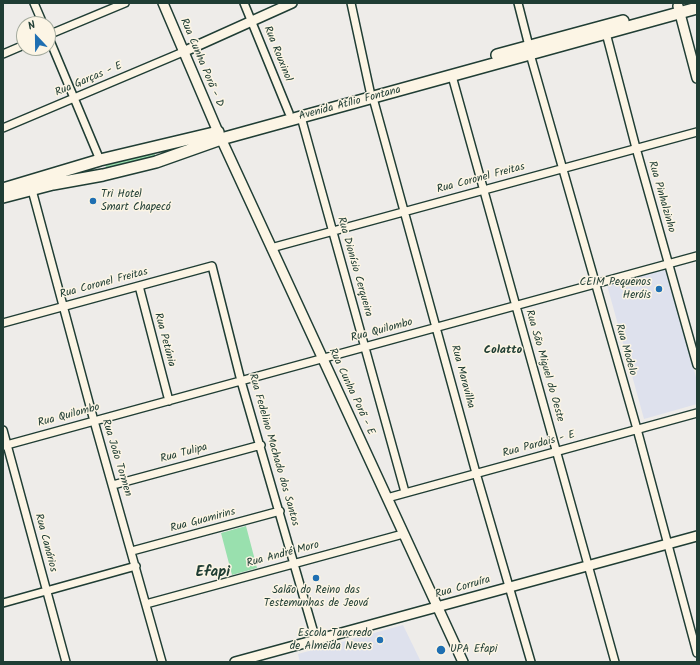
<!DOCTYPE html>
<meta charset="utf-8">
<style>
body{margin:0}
#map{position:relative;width:700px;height:665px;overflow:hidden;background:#eeece9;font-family:Kalam,sans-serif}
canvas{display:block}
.frame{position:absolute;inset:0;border:4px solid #1f3d34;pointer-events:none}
.north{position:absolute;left:16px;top:16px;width:40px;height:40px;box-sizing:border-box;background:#fcf5e5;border:1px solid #a4ab9e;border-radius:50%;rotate:338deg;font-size:11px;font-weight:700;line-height:16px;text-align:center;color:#1f3d34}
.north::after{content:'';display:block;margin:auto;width:14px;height:18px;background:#1f6fb2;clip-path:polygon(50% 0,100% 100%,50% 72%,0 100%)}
</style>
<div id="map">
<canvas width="700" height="665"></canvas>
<div class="frame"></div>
<div class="north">N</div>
</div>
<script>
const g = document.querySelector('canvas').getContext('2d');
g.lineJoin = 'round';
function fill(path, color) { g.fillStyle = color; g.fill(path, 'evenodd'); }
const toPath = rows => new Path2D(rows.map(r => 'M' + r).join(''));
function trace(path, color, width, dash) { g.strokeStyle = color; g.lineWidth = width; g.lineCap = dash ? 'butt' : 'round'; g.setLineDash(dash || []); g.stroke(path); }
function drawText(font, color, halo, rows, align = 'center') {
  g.font = font + ' Kalam,sans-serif'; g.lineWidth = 3; g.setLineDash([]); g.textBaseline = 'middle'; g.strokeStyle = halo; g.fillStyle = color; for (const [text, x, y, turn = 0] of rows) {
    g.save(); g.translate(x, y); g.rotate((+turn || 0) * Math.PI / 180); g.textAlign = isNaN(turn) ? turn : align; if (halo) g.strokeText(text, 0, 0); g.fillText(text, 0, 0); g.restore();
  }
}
fill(toPath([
 [666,269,697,381,697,404,644,419,607,285],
 [403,625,421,662,300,662,298,654]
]), '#dee1ed');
fill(toPath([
 [155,152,155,157,107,169,105,165,106,163],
 [246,526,257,568,232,575,221,533]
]), '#99e0ae');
const minor = toPath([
 [34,3,43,24],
 [244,3,289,113],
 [351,3,370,91],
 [518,3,529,46],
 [606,33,636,148,697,365],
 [48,35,125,3],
 [48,36,100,160],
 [3,54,24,45],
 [530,54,637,429,697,653],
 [452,76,615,662],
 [373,98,476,473,531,662],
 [301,117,405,492],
 [3,128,183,52],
 [32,190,94,421,162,662],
 [271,248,697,132],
 [139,286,169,401],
 [3,323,212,266,241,381,316,640],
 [3,430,66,662],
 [3,446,697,256],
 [113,485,261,445],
 [387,498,697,413],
 [132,551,280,511],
 [3,603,136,566],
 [146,604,403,534]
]);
const tertiary = toPath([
 [163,3,218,132,463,662],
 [678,6,697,78],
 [183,52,292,3],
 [235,662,697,536]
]);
const secondary = toPath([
 [497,55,623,21],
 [3,189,100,160,218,132],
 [3,197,53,184,103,175,156,162,221,139,697,8]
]);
trace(minor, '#1f3d34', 10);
trace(tertiary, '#1f3d34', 12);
trace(secondary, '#1f3d34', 14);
trace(minor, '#fcf5e5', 7);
trace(tertiary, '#fcf5e5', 9);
trace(secondary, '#fcf5e5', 11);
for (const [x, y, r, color] of [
 [93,201,4,"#1f6fb2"],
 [659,289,4,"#1f6fb2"],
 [316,578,4,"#1f6fb2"],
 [380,640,4,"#1f6fb2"],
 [441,650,5,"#1f6fb2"]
]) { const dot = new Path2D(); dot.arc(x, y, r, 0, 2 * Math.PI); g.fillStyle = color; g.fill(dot); trace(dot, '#fcf5e5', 1.5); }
drawText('11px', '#1f3d34', '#fcf5e5', [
 ["Rua Rouxinol",277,54,68],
 ["Rua Cunha Porã - D",201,63,67],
 ["Rua Garças - E",89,80,-23],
 ["Avenida Atílio Fontana",350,104,-15],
 ["Rua Coronel Freitas",481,179,-15],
 ["Rua Pinhalzinho",661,197,74],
 ["Rua Dionísio Cerqueira",354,267,74],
 ["Rua Coronel Freitas",104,284,-15],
 ["Rua Quilombo",382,331,-15],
 ["Rua Petúnia",164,340,75],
 ["Rua Modelo",625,350,74],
 ["Rua São Miguel do Oeste",544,366,74],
 ["Rua Maravilha",462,377,75],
 ["Rua Cunha Porã - E",351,392,65],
 ["Rua Quilombo",69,416,-15],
 ["Rua Pardais - E",539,445,-15],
 ["Rua Fedelino Machado dos Santos",273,450,74],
 ["Rua Tulipa",184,454,-15],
 ["Rua João Tormen",116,458,73],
 ["Rua Guamirins",203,521,-15],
 ["Rua Canários",45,543,75],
 ["Rua André Moro",283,555,-15],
 ["Rua Corruíra",463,588,-16]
]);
drawText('11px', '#1f3d34', '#fcf5e5', [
 ["Tri Hotel",101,195],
 ["Smart Chapecó",101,208],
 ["CEIM Pequenos",651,283,"right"],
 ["Heróis",651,296,"right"],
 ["Salão do Reino das",316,591,"center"],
 ["Testemunhas de Jeová",316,604,"center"],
 ["Escola Tancredo",372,634,"right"],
 ["de Almeida Neves",372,647,"right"],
 ["UPA Efapi",450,650]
], 'left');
drawText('bold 12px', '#1f3d34', '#fcf5e5', [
 ["Colatto",503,351]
]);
drawText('bold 15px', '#1f3d34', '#fcf5e5', [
 ["Efapi",213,573]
]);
</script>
